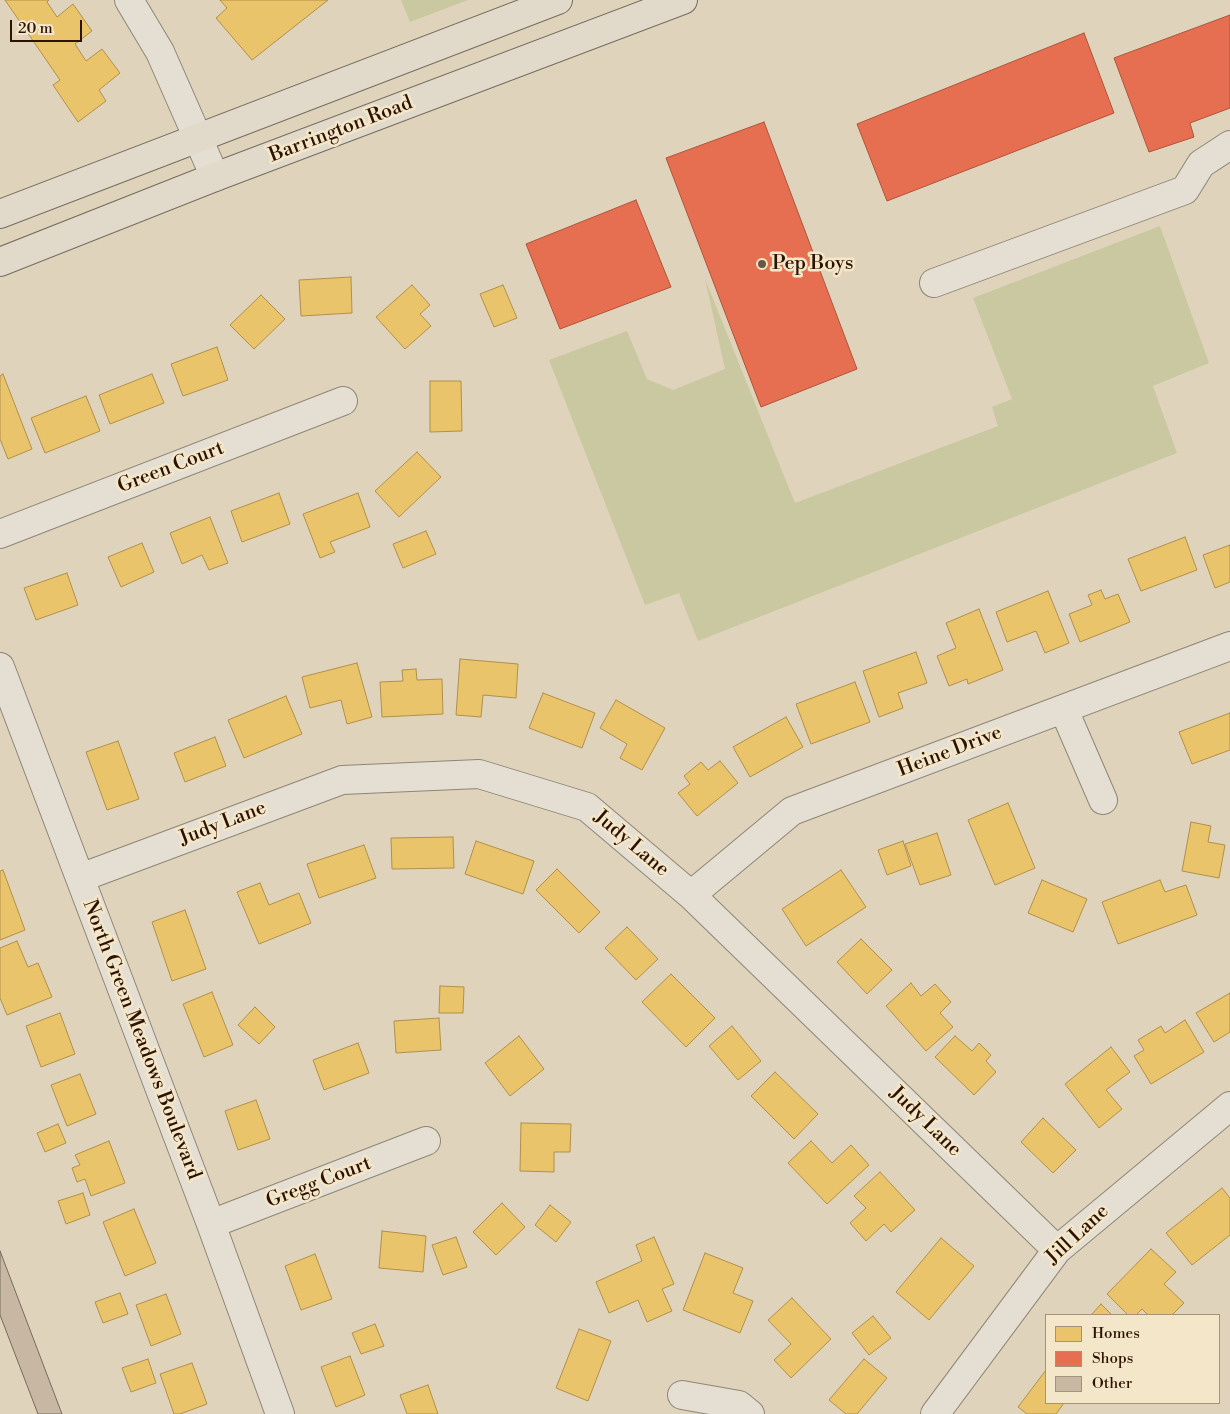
<!DOCTYPE html>
<style>
body{margin:0}
#map{position:relative;width:1230px;height:1414px;overflow:hidden;background:#dfd4bb;font-family:"Libre Bodoni",serif}
canvas{display:block}
.legend{position:absolute;left:1045px;top:1314px;width:175px;height:90px;box-sizing:border-box;background:#f4e7c9;border:1px solid #a49279;margin:0;padding:6px 9px;list-style:none;font-size:15px;color:#2d1202}
.legend li{display:flex;align-items:center;gap:10px;height:25px}
.legend b{width:25px;border:1px solid #a49279}
.scale{position:absolute;left:10px;top:20px;width:72px;height:22px;box-sizing:border-box;border:2px solid #2d1202;border-top:0;padding-left:6px;font-size:15px;line-height:18px;white-space:nowrap;color:#2d1202;-webkit-text-stroke:4px #f4e7c9;paint-order:stroke}
</style>
<div id="map">
<canvas width="1230" height="1414"></canvas>
<ul class="legend">
<li><b style="height:14px;background:#e9c46a"></b>Homes</li>
<li><b style="height:14px;background:#e76f51"></b>Shops</li>
<li><b style="height:14px;background:#c7b7a3"></b>Other</li>
</ul>
<div class="scale">20 m</div>
</div>
<script>
const g = document.querySelector('canvas').getContext('2d');
g.lineJoin = 'round';
function fill(path, color) { g.fillStyle = color; g.fill(path, 'evenodd'); }
const toPath = rows => new Path2D(rows.map(r => 'M' + r).join(''));
function trace(path, color, width, dash) { g.strokeStyle = color; g.lineWidth = width; g.lineCap = dash ? 'butt' : 'round'; g.setLineDash(dash || []); g.stroke(path); }
function drawText(font, color, halo, rows, align = 'center') {
  g.font = font + ' "Libre Bodoni",serif'; g.lineWidth = 5; g.setLineDash([]); g.textBaseline = 'middle'; g.strokeStyle = halo; g.fillStyle = color; for (const [text, x, y, turn = 0] of rows) {
    g.save(); g.translate(x, y); g.rotate((+turn || 0) * Math.PI / 180); g.textAlign = isNaN(turn) ? turn : align; if (halo) g.strokeText(text, 0, 0); g.fillText(text, 0, 0); g.restore();
  }
}
fill(toPath([
 [401,0,468,0,410,22],
 [1160,226,1209,363,1153,386,1177,453,698,641,679,593,645,605,549,360,627,331,647,379,673,390,725,369,705,279,795,503,998,426,992,407,1012,399,973,298]
]), '#cac8a0');
const homes = toPath([
 [5,0,49,0,47,2,57,17,73,4,92,31,75,44,86,61,102,49,120,73,99,90,106,101,78,122,53,85,60,80,5,0],
 [220,0,328,0,252,60,216,18,227,8,220,0],
 [351,277,352,313,301,316,299,280,351,277],
 [412,285,430,305,420,314,431,326,405,349,376,317,412,285],
 [503,285,517,318,494,327,480,294,503,285],
 [261,295,285,319,254,349,230,325,261,295],
 [217,347,228,380,183,396,171,364,217,347],
 [3,374,32,449,8,459,0,439,0,376,3,374],
 [152,374,164,403,110,424,99,395,152,374],
 [430,381,461,381,462,431,430,432,430,381],
 [86,396,100,431,45,453,31,418,86,396],
 [417,452,441,477,399,517,375,491,417,452],
 [279,493,290,524,242,542,231,511,279,493],
 [358,493,370,527,330,542,335,552,320,558,303,514,358,493],
 [210,517,228,563,209,570,202,555,182,564,170,533,210,517],
 [426,531,436,554,403,568,393,544,426,531],
 [1185,537,1197,570,1141,591,1128,559,1185,537],
 [142,543,154,572,121,587,108,557,142,543],
 [1230,545,1230,582,1215,588,1203,555,1230,545],
 [67,573,78,605,36,620,24,588,67,573],
 [1101,590,1105,599,1118,594,1130,622,1080,642,1069,614,1092,605,1088,595,1101,590],
 [1048,591,1069,643,1045,653,1036,631,1007,642,996,612,1048,591],
 [979,609,1003,670,968,684,967,679,949,686,937,656,956,648,946,623,979,609],
 [916,652,927,683,898,693,903,708,879,717,863,671,916,652],
 [460,659,518,664,516,698,483,695,481,717,456,715,460,659],
 [357,663,372,717,347,724,341,700,310,708,302,677,357,663],
 [416,669,417,680,442,679,443,714,382,717,380,682,403,681,402,670,416,669],
 [855,682,870,722,811,744,796,704,855,682],
 [543,693,595,713,582,748,529,728,543,693],
 [286,696,302,734,244,758,228,720,286,696],
 [616,700,665,728,642,770,620,758,627,744,600,728,616,700],
 [1230,713,1230,750,1192,764,1179,732,1230,713],
 [786,717,803,747,750,777,733,747,786,717],
 [215,737,226,766,185,782,174,753,215,737],
 [118,741,139,799,107,810,86,752,118,741],
 [720,761,738,783,697,816,678,793,690,784,684,776,701,762,708,770,720,761],
 [1008,803,1035,868,995,885,968,820,1008,803],
 [1191,822,1211,826,1208,842,1225,845,1219,878,1182,871,1191,822],
 [937,833,951,875,920,885,905,844,937,833],
 [453,837,454,868,392,869,391,838,453,837],
 [476,841,534,861,523,894,465,874,476,841],
 [903,841,911,866,887,875,878,850,903,841],
 [364,845,376,878,319,898,307,864,364,845],
 [557,869,600,912,579,933,536,890,557,869],
 [3,870,25,930,0,940,0,871,3,870],
 [841,870,866,907,806,946,782,909,841,870],
 [1042,880,1087,899,1073,932,1028,913,1042,880],
 [1160,880,1165,892,1186,885,1197,915,1118,944,1102,902,1160,880],
 [260,883,269,905,299,893,311,923,259,944,237,892,260,883],
 [185,910,206,969,172,981,152,922,185,910],
 [627,927,658,959,636,980,605,948,627,927],
 [861,939,892,970,867,994,837,962,861,939],
 [17,941,28,967,38,963,52,997,7,1015,0,998,0,948,17,941],
 [671,974,715,1018,686,1047,642,1002,671,974],
 [911,983,921,996,935,984,951,1002,940,1013,953,1027,926,1051,886,1006,911,983],
 [440,986,464,987,463,1013,439,1013,440,986],
 [212,992,233,1045,204,1057,183,1004,212,992],
 [1230,993,1230,1032,1214,1042,1196,1013,1230,993],
 [255,1007,275,1027,259,1044,238,1025,255,1007],
 [60,1013,75,1054,41,1067,26,1026,60,1013],
 [439,1018,441,1050,396,1053,394,1021,439,1018],
 [1185,1020,1204,1052,1151,1084,1134,1056,1144,1050,1138,1040,1161,1026,1165,1033,1185,1020],
 [732,1026,761,1061,738,1080,709,1046,732,1026],
 [519,1036,544,1069,510,1096,485,1063,519,1036],
 [955,1036,972,1051,979,1043,991,1055,986,1061,996,1072,974,1095,935,1057,955,1036],
 [358,1043,369,1073,324,1090,313,1060,358,1043],
 [1111,1047,1130,1072,1106,1090,1122,1109,1099,1128,1065,1084,1111,1047],
 [775,1072,818,1114,794,1139,751,1096,775,1072],
 [80,1074,96,1114,67,1126,51,1085,80,1074],
 [256,1100,270,1139,238,1150,225,1111,256,1100],
 [1043,1118,1076,1150,1053,1173,1021,1142,1043,1118],
 [521,1123,571,1124,570,1152,554,1152,554,1172,520,1171,521,1123],
 [58,1124,66,1143,45,1152,37,1133,58,1124],
 [109,1141,125,1183,91,1196,85,1179,77,1182,72,1168,80,1165,75,1155,109,1141],
 [811,1141,832,1163,851,1145,869,1165,827,1204,788,1163,811,1141],
 [880,1172,915,1210,891,1232,884,1224,866,1241,850,1223,866,1208,854,1196,880,1172],
 [1222,1188,1230,1198,1230,1235,1192,1265,1166,1233,1222,1188],
 [83,1193,90,1215,66,1224,58,1201,83,1193],
 [502,1203,525,1227,496,1255,473,1232,502,1203],
 [550,1205,571,1222,556,1242,535,1225,550,1205],
 [134,1209,156,1263,125,1276,103,1222,134,1209],
 [382,1231,426,1236,423,1272,379,1268,382,1231],
 [456,1237,467,1267,443,1275,432,1245,456,1237],
 [654,1237,674,1284,662,1289,672,1311,647,1322,638,1300,609,1313,596,1282,642,1261,636,1245,654,1237],
 [941,1238,974,1266,929,1320,896,1292,941,1238],
 [1151,1249,1176,1272,1164,1284,1184,1303,1172,1315,1148,1315,1142,1309,1136,1315,1128,1315,1107,1294,1151,1249],
 [705,1253,743,1268,733,1293,753,1301,740,1333,683,1310,705,1253],
 [315,1254,332,1299,301,1310,285,1266,315,1254],
 [120,1293,128,1314,103,1323,95,1302,120,1293],
 [166,1294,181,1334,151,1346,136,1305,166,1294],
 [792,1298,831,1339,791,1378,774,1360,791,1344,768,1320,792,1298],
 [1101,1304,1112,1315,1091,1315,1101,1304],
 [873,1316,891,1338,869,1355,852,1333,873,1316],
 [375,1324,384,1346,361,1354,352,1333,375,1324],
 [579,1329,611,1341,588,1401,556,1388,579,1329],
 [350,1356,365,1395,336,1407,321,1367,350,1356],
 [148,1359,156,1383,131,1392,122,1368,148,1359],
 [864,1359,887,1378,857,1414,846,1414,829,1400,864,1359],
 [192,1363,207,1404,180,1414,174,1414,160,1374,192,1363],
 [1046,1370,1046,1403,1064,1403,1056,1414,1027,1414,1018,1407,1046,1370],
 [428,1385,438,1414,407,1414,400,1395,428,1385]
]);
fill(homes, '#e9c46a');
trace(homes, '#b18f4b', 1);
const shops = toPath([
 [1230,15,1230,108,1190,123,1194,137,1149,152,1114,58,1230,15],
 [1084,33,1114,113,887,201,857,124,1084,33],
 [764,122,857,369,761,407,666,158,764,122],
 [636,200,671,287,560,329,526,244,636,200]
]);
fill(shops, '#e76f51');
trace(shops, '#af5339', 1);
const building = toPath([
 [0,1251,62,1414,38,1414,0,1315,0,1251]
]);
fill(building, '#c7b7a3');
trace(building, '#756c5d', 1);
const minor = toPath([
 [129,0,160,52,215,177],
 [934,283,1185,190,1201,164,1230,145],
 [0,534,343,401],
 [0,667,211,1224,280,1414],
 [1064,710,1103,800],
 [80,878,342,780,479,774,587,807,691,895,1057,1250],
 [691,895,792,811,1230,646],
 [211,1224,426,1141],
 [682,1395,739,1405,750,1414],
 [935,1414,1057,1250,1230,1106]
]);
const major = toPath([
 [0,214,558,0],
 [0,262,215,177,683,0]
]);
trace(minor, '#8f8575', 30);
trace(major, '#756c5d', 30);
trace(minor, '#e5dfd3', 28);
trace(major, '#e1dacb', 28);
for (const [x, y, r, color] of [
 [762,264,5,"#6b5643"]
]) { const dot = new Path2D(); dot.arc(x, y, r, 0, 2 * Math.PI); g.fillStyle = color; g.fill(dot); trace(dot, '#f4e7c9', 2); }
drawText('20px', '#2d1202', '#f4e7c9', [
 ["Barrington Road",341,130,-21],
 ["Green Court",171,468,-21],
 ["Heine Drive",950,752,-21],
 ["Judy Lane",223,824,-21],
 ["Judy Lane",631,844,40],
 ["North Green Meadows Boulevard",141,1040,69],
 ["Judy Lane",925,1122,44],
 ["Gregg Court",319,1183,-21],
 ["Jill Lane",1078,1235,-43]
]);
drawText('20px', '#2d1202', '#f4e7c9', [
 ["Pep Boys",772,264]
], 'left');
</script>
